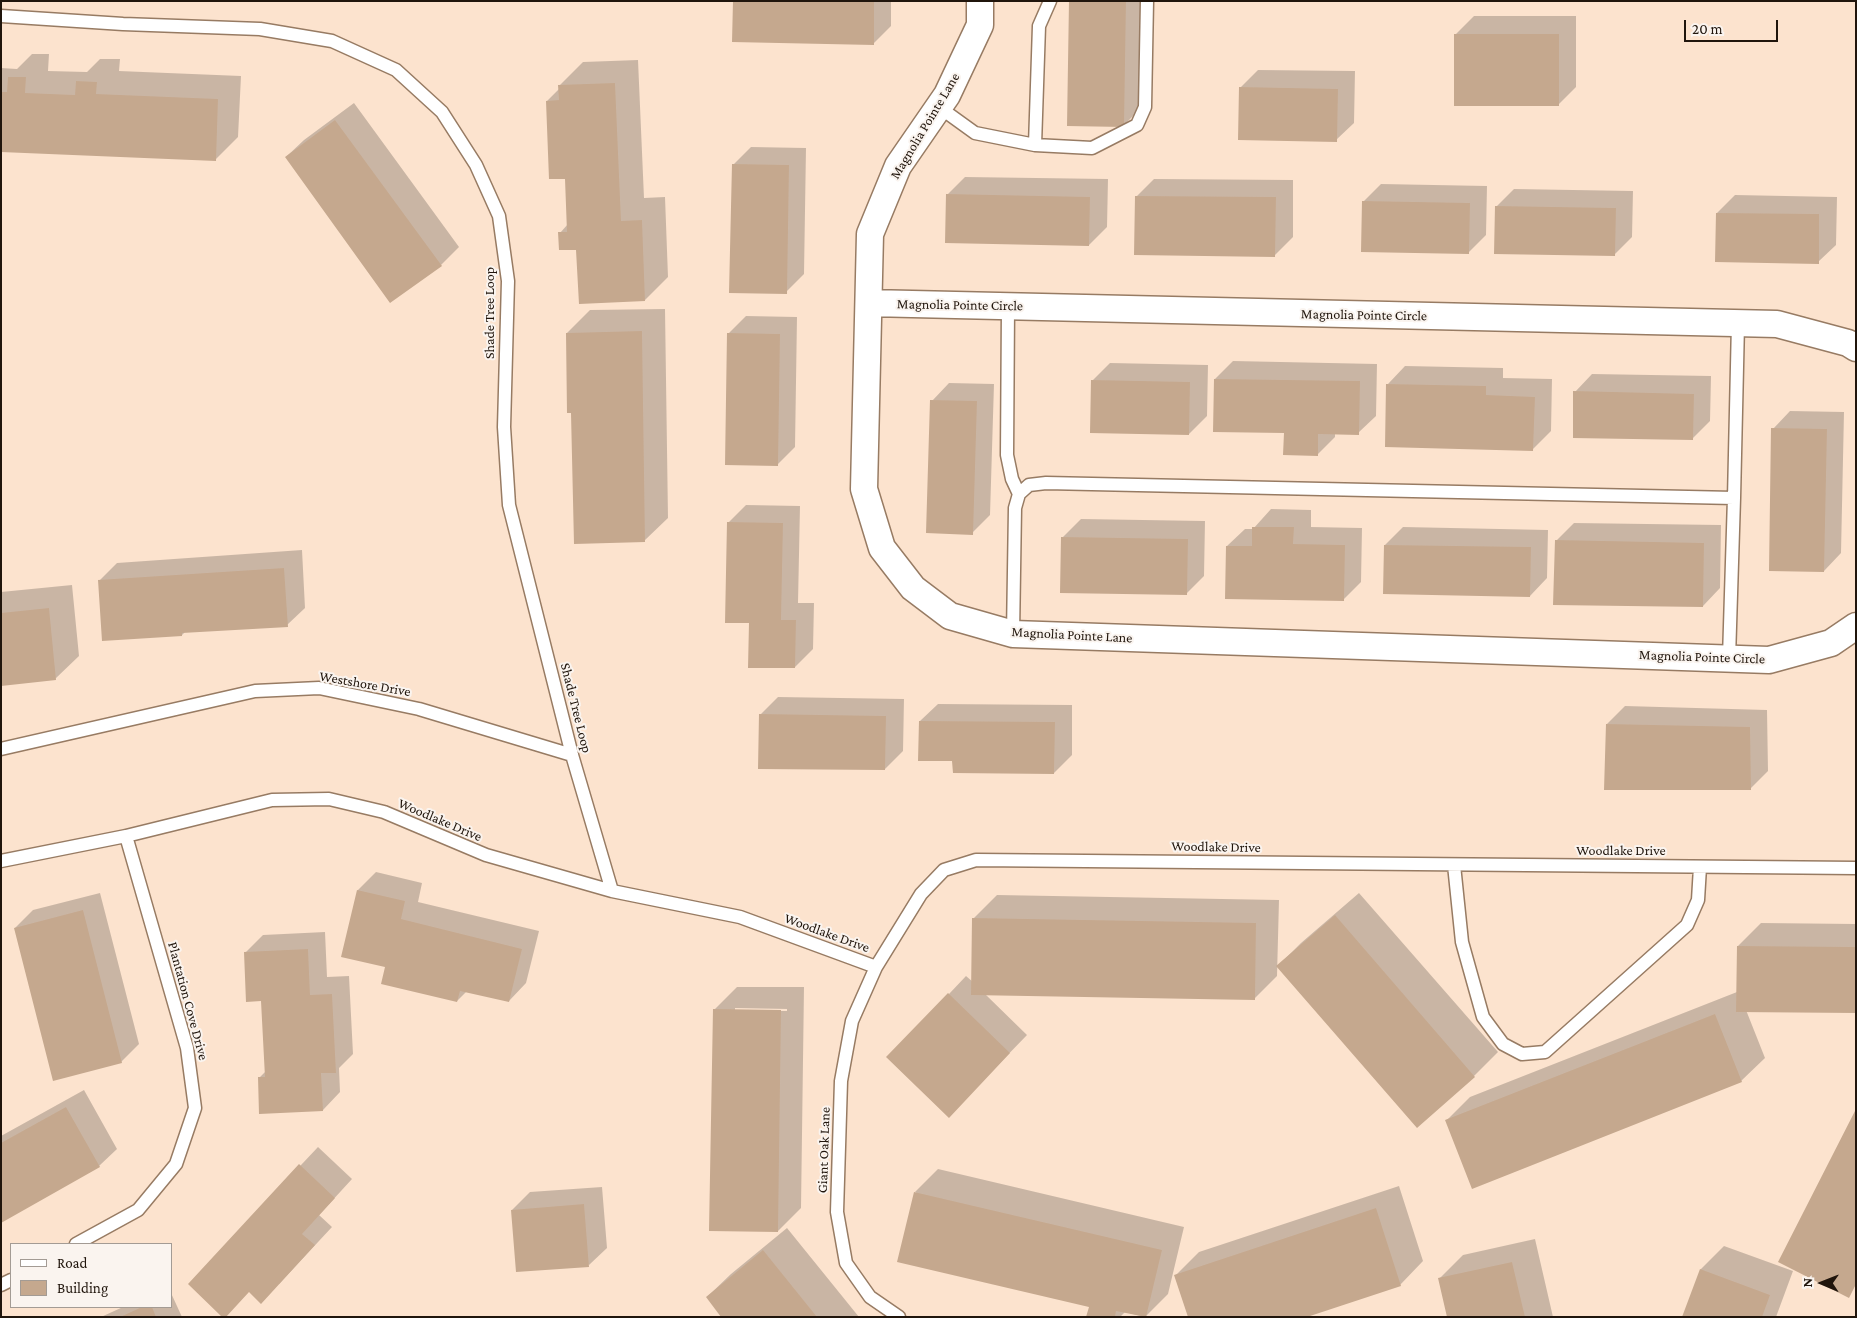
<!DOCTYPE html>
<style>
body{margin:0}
#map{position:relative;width:1857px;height:1318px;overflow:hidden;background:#fce3ce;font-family:"Crimson Pro",serif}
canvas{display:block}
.frame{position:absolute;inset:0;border:2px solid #20150c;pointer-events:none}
.legend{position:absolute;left:10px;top:1243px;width:162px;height:65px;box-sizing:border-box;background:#faf4ef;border:1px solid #a39b94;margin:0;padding:6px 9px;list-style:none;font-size:15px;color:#20150c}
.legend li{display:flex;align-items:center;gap:10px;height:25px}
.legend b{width:25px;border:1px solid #a39b94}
.north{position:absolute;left:1797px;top:1258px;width:50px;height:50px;-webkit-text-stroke:4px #faf4ef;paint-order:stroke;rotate:271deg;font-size:14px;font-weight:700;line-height:20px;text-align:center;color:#20150c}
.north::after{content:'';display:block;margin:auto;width:18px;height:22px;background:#20150c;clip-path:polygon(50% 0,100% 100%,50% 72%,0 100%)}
.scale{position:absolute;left:1684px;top:20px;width:94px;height:22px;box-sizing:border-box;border:2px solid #20150c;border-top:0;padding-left:6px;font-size:15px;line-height:18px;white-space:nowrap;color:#20150c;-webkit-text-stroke:4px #faf4ef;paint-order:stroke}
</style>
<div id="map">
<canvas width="1857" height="1318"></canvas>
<div class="frame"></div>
<ul class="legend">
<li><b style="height:6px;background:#fff"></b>Road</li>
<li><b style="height:14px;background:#c5a88e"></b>Building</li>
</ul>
<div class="north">N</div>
<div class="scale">20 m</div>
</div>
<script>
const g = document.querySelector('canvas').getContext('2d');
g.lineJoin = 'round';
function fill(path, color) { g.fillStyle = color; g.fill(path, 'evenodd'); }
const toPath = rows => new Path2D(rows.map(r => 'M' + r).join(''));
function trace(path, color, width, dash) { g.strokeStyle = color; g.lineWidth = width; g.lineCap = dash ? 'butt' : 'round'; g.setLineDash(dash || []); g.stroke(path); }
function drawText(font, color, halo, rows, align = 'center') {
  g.font = font + ' "Crimson Pro",serif'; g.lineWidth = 4; g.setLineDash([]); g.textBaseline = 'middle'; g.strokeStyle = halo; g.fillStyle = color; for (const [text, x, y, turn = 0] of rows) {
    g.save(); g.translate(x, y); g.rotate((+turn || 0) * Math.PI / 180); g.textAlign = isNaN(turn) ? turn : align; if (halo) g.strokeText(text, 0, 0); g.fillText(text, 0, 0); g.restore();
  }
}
fill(toPath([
 [734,1,891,1,891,26,873,44],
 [1070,1,1143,1,1141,108,1123,126],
 [1474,16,1576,16,1576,87,1558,105,1456,34],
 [32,54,49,54,48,71,87,72,100,59,120,59,119,71,241,76,238,137,215,160,1,151,1,68,17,69],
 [638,60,644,198,665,197,668,277,645,300,578,249,560,233,568,224,566,177,547,101,559,89,559,86,583,62],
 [1258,70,1355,71,1354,123,1336,140,1240,88],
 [354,103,459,247,441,265,286,157,304,140],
 [751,147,806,148,804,274,786,292,733,165],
 [965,177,1108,179,1107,227,1089,245,947,195],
 [1154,179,1293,180,1293,237,1275,255,1136,197],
 [1381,184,1487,186,1486,235,1468,253,1363,202],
 [1514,189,1633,191,1632,237,1614,255,1496,207],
 [1735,195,1837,197,1836,245,1818,262,1717,213],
 [665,309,668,518,644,541,573,412,567,333,590,310],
 [746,316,797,317,795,447,777,465,728,334],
 [1233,361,1377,364,1376,416,1358,433,1335,433,1335,437,1317,455,1215,379],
 [1110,363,1208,365,1207,416,1189,434,1092,381],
 [1405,366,1503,368,1503,378,1552,379,1551,431,1533,449,1388,384],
 [1592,374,1711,376,1710,421,1692,439,1575,392],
 [949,383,994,384,990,515,972,533,932,401],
 [1790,411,1844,412,1841,553,1824,571,1773,429],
 [746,505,800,506,798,603,814,603,813,649,795,667,750,622,728,523],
 [1271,509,1311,510,1311,527,1362,528,1361,582,1343,600,1227,546,1245,529,1253,529],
 [1081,519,1205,521,1204,576,1186,594,1063,537],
 [1574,523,1721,525,1720,588,1703,606,1556,541],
 [1403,527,1548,530,1547,578,1530,596,1385,545],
 [302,550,305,608,287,625,185,632,182,635,99,581,117,563],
 [72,585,79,656,55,679,1,684,1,592],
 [778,697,904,699,903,751,885,769,760,715],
 [938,704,1072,705,1072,755,1054,773,953,760,920,721],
 [1625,706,1767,710,1768,771,1750,789,1607,724],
 [376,872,422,883,418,902,539,931,526,983,509,1001,467,991,457,1001,387,966,343,956,358,890],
 [100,893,139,1044,121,1062,15,928,33,910],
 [1359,893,1498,1052,1474,1076,1417,1127,1278,966,1301,943],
 [997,895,1279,900,1277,976,1254,999,985,994,1027,1035,966,1098,949,994,966,976,973,982,974,918],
 [1761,923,1856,924,1856,1012,1746,1010,1765,1058,1741,1081,1447,1120,1470,1097,1737,992,1738,946],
 [325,932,327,977,349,976,353,1054,339,1068,340,1092,323,1110,259,1078,266,1071,262,1000,245,953,263,935],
 [737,987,804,987,801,1208,778,1231,714,1010],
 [735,1008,787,1009,787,1011,735,1011],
 [84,1090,117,1149,99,1166,1,1222,1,1136],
 [318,1147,352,1179,319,1215,332,1227,279,1284,249,1291,189,1284],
 [938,1169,1184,1227,1168,1294,1145,1317,1125,1312,1120,1317,1087,1317,1090,1306,915,1192],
 [1399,1186,1423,1261,1400,1285,1176,1275,1199,1252],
 [602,1187,607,1248,589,1265,512,1210,530,1192],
 [787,1228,859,1317,723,1317,707,1297,731,1274],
 [1535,1239,1553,1317,1448,1317,1439,1279,1463,1255],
 [1724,1246,1793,1271,1776,1317,1683,1317,1701,1269],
 [171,1293,182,1317,101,1317,123,1307,171,1307]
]), '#0003');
fill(toPath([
 [733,1,874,1,874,45,732,42],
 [1069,1,1126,1,1124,127,1067,126],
 [1454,34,1559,34,1559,106,1454,106],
 [8,77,26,77,25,93,75,95,76,81,97,82,96,94,218,99,216,161,1,152,1,92,7,92],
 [615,83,621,221,642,220,645,301,579,304,576,250,559,250,558,232,567,232,565,179,549,179,546,101,559,100,558,85],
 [1239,87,1338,89,1337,142,1238,140],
 [335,120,442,266,390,303,285,157],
 [732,164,789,165,787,294,729,293],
 [946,194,1090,197,1089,246,945,243],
 [1135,196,1276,197,1275,257,1134,255],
 [1362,201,1470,203,1469,254,1361,252],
 [1495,206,1616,208,1615,256,1494,254],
 [1716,213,1819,214,1819,264,1715,262],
 [642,331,645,542,574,544,571,413,567,413,566,333],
 [727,333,780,334,778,466,725,465],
 [1214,379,1360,381,1359,435,1318,434,1318,456,1283,455,1284,433,1213,432],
 [1091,380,1190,382,1189,435,1090,433],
 [1386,384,1486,386,1486,395,1535,397,1533,451,1385,447],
 [1573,391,1694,394,1693,440,1573,438],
 [930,400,977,401,973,535,926,533],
 [1771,428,1827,429,1824,572,1769,571],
 [727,522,783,523,781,620,796,620,795,668,748,668,749,623,725,623],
 [1252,527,1294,527,1293,544,1345,545,1344,601,1225,599,1226,546,1252,546],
 [1061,537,1188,539,1187,595,1060,593],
 [1555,540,1704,543,1703,607,1553,605],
 [1384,545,1531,547,1530,597,1383,594],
 [284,568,288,627,182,633,182,636,102,641,98,580],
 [49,608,56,680,1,686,1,613],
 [759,714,886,716,885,770,758,769],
 [919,721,1055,722,1054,774,953,773,952,761,918,761],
 [1606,724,1750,727,1751,790,1604,790],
 [357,890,405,901,401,919,522,949,509,1002,460,991,457,1002,381,984,385,967,341,957],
 [83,910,122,1063,53,1081,14,928],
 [1335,915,1475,1077,1417,1128,1276,966],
 [972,918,1256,923,1255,1000,971,995],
 [1737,946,1856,947,1856,1013,1736,1012],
 [308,949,310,995,332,994,336,1073,321,1073,323,1111,259,1114,258,1077,265,1077,261,1001,246,1002,244,952],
 [948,993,1010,1053,949,1118,886,1057],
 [713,1009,781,1010,778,1232,709,1231],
 [1715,1014,1742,1082,1472,1189,1445,1120],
 [66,1107,100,1167,1,1223,1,1143],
 [1856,1109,1856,1284,1849,1298,1778,1262],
 [299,1164,335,1198,302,1234,315,1245,261,1304,249,1292,226,1317,222,1317,188,1284],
 [914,1192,1162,1250,1146,1317,1116,1311,1115,1317,1086,1317,1089,1307,897,1262],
 [584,1204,589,1267,516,1272,511,1210],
 [1376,1208,1401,1286,1307,1317,1188,1317,1174,1275],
 [763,1250,817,1317,721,1317,706,1297],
 [1512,1262,1525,1317,1447,1317,1438,1278],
 [1700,1269,1770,1295,1762,1317,1682,1317],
 [142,1307,152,1307,156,1317,120,1317]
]), '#c5a88e');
const lane = toPath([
 [1,16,123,24,260,29,332,41,396,70,442,112,476,165,499,216,508,281,504,427,509,505,572,755,612,891],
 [939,107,975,133,1035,145,1092,148,1137,125,1145,107,1147,1],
 [1035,145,1039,26,1050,1],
 [1008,307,1007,455,1012,479,1019,494],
 [1013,634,1015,508,1019,494,1029,485,1046,483,1734,498,1738,323],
 [1729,658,1734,498],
 [1,749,255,691,319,688,419,709,572,755],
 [1,861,126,836,272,800,329,799,384,812,486,855,612,891,740,917,876,967],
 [1454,865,1462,942,1483,1017,1503,1044,1522,1054,1545,1052,1687,925,1698,900,1700,867],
 [76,1244,138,1210,176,1164,195,1108,187,1048,126,836],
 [1,1285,11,1280],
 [899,1317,870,1297,846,1263,837,1212,841,1081,852,1021,876,967,921,894,944,870,976,860,1856,868]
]);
const street = toPath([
 [980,1,980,25,947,95,898,166,870,234,864,489,882,548,913,588,950,616,1013,634,1769,660,1831,643,1856,626],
 [869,303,1777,324,1848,343,1856,348]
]);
trace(lane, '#977b63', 15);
trace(street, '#977b63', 29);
trace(lane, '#fff', 12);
trace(street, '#fff', 26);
drawText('14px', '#20150c', '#faf4ef', [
 ["Magnolia Pointe Lane",925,126,-59],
 ["Magnolia Pointe Circle",960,305,1],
 ["Shade Tree Loop",490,313,-90],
 ["Magnolia Pointe Circle",1364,315,1],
 ["Magnolia Pointe Lane",1072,635,3],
 ["Magnolia Pointe Circle",1702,657,2],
 ["Westshore Drive",365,684,10],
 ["Shade Tree Loop",576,708,76],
 ["Woodlake Drive",440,820,23],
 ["Woodlake Drive",1216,847,1],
 ["Woodlake Drive",1621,851],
 ["Woodlake Drive",827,933,20],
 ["Plantation Cove Drive",188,1001,75],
 ["Giant Oak Lane",824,1150,-88]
]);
</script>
